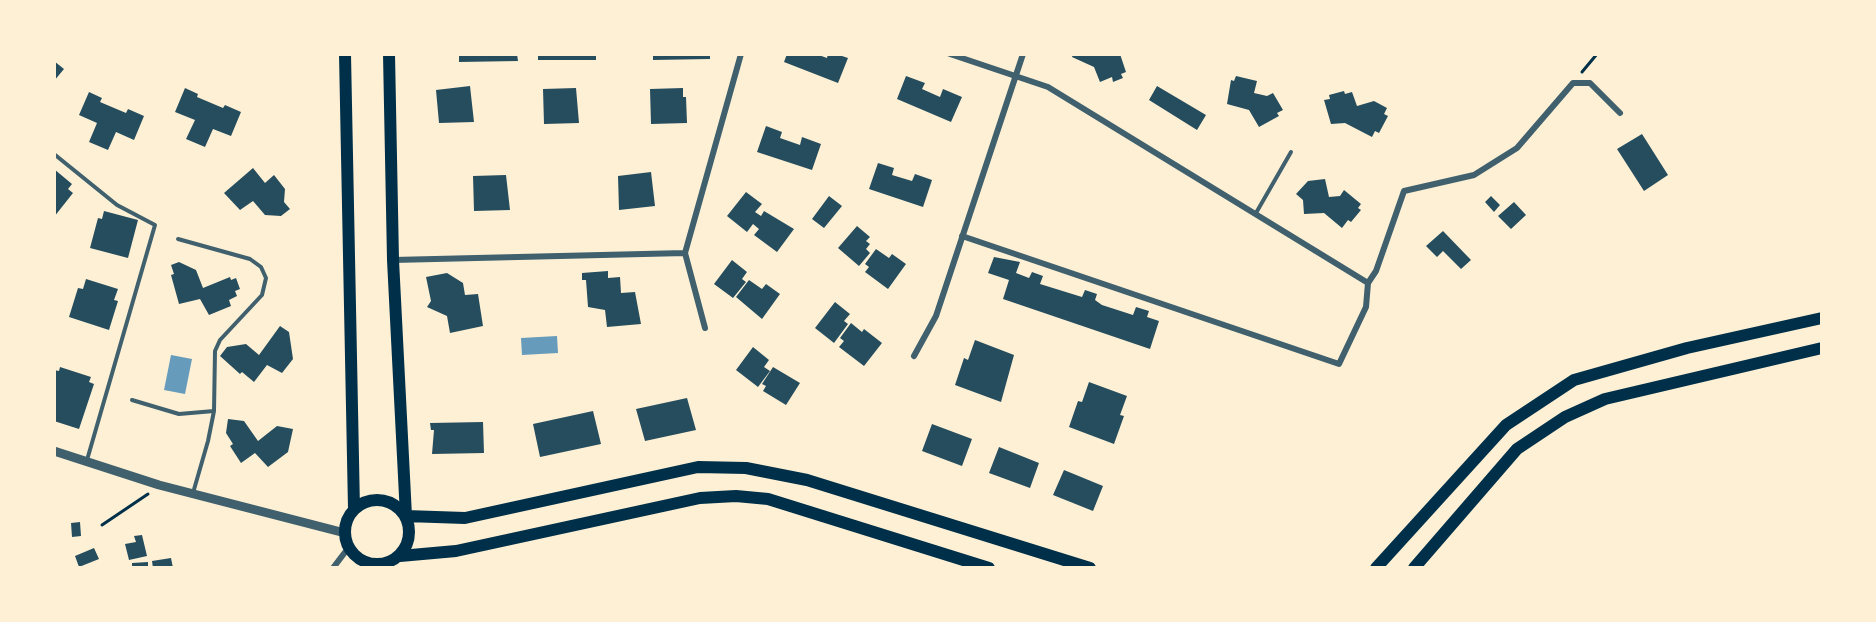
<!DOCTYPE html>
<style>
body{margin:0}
#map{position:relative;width:1876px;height:622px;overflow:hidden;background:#fdf0d5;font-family:"Fira Sans",sans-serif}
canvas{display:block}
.frame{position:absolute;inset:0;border:56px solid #fdf0d5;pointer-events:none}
</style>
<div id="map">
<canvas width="1876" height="622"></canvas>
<div class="frame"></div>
</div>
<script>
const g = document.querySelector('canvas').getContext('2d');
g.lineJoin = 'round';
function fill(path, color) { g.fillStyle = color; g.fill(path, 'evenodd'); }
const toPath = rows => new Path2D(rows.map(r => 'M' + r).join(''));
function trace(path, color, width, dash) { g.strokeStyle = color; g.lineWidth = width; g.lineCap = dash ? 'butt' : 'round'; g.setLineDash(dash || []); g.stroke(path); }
fill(toPath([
 [557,336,558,353,522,355,521,338],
 [171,355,192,359,185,394,164,390]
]), '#669bbc');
fill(toPath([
 [459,54,517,54,518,61,459,62],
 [538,54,596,54,596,60,538,60],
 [653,54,710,54,710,59,653,60],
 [787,54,816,54,827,58,828,54,836,54,848,58,838,83,784,62],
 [1073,54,1120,54,1126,72,1121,74,1123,78,1113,82,1112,77,1100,82,1094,67,1072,57],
 [54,61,64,69,54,81],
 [906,76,925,83,922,89,940,97,943,89,962,97,951,122,897,99],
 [1236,76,1257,81,1254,93,1267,96,1273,93,1283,110,1277,113,1279,116,1259,127,1249,110,1227,104,1231,80,1234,81],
 [470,86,474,122,439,123,436,90],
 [1157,86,1206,115,1197,130,1149,100],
 [185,88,198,94,197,97,223,108,225,105,241,112,231,136,213,129,205,147,186,139,195,120,175,112],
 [576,88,579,123,544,124,543,89],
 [683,88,683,97,686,97,687,123,651,124,650,89],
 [1344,91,1345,94,1352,92,1357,106,1374,101,1387,108,1384,114,1388,116,1379,133,1375,131,1372,137,1345,123,1331,124,1324,100,1330,99,1329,95],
 [89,92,102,98,100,102,126,113,128,109,144,116,134,140,116,132,108,150,89,142,97,123,79,115],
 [766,126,782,132,780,138,800,145,802,137,821,144,812,170,757,152],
 [1642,134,1668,175,1644,191,1617,149],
 [878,163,894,168,892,175,912,181,915,174,932,180,923,207,869,189],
 [253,168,265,183,274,175,285,189,284,202,290,209,281,216,265,215,253,201,240,210,224,193],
 [54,169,72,184,68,189,73,193,54,217],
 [651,172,655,206,619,210,618,176],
 [506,175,510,210,474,211,473,176],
 [1325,179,1329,197,1340,196,1344,190,1361,204,1358,208,1361,210,1351,222,1348,220,1342,228,1324,213,1304,214,1303,200,1296,194,1308,181],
 [746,192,762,204,755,212,761,216,764,211,794,229,777,252,754,235,759,229,753,224,747,232,727,216],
 [829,196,842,206,824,228,812,219],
 [1491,196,1500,205,1494,212,1485,202],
 [1514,202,1526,215,1511,229,1498,216],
 [104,211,138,220,128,258,90,248,98,218,102,219],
 [857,226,870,237,866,241,870,244,866,249,870,253,859,266,838,248],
 [1443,231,1471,260,1461,269,1443,251,1437,257,1426,246],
 [876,249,889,258,892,254,906,264,888,289,865,272,869,267,865,264],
 [994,257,1020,262,1016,273,1029,278,1032,272,1043,276,1040,284,1082,297,1085,290,1097,294,1095,300,1102,305,1133,315,1136,307,1149,311,1147,317,1159,321,1150,349,1003,299,1009,280,988,273],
 [732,260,747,272,742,279,746,282,733,298,714,284],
 [179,262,196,270,203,288,230,277,231,280,236,278,240,289,235,291,237,296,229,300,231,306,209,315,200,299,179,304,171,275,174,274,171,265],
 [608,271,608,278,620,277,621,293,635,292,641,324,607,327,605,310,588,307,586,280,582,280,582,273],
 [447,273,463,283,465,295,478,294,483,326,450,333,447,316,427,307,431,301,426,277],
 [86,279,118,289,114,300,118,301,109,330,69,317,78,288,83,289],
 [749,280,762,289,766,284,780,294,762,319,736,297],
 [835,302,850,314,844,321,848,324,834,343,815,328],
 [851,323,862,332,864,329,882,343,864,366,839,347,844,341,840,338],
 [280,326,289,332,293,359,282,373,267,365,254,382,242,372,240,374,220,356,227,347,246,344,259,355],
 [975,340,1014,355,1001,402,955,385,964,358,968,360],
 [753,347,769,360,764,367,770,371,758,387,736,370],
 [60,367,91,377,89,382,94,384,79,429,54,421,54,370,59,371],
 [773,367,800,383,786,405,763,391,766,386,762,384],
 [1089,382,1127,396,1120,415,1124,416,1114,444,1069,427,1078,401,1082,402],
 [687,398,696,430,645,441,636,409],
 [593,411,601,444,540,457,533,424],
 [228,419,244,421,258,441,277,426,293,429,288,452,268,467,255,453,241,463,230,446,233,444,226,433],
 [483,422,484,453,432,454,434,430,431,430,430,423],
 [932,424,972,439,962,466,922,451],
 [999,447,1039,463,1030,488,989,473],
 [1064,470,1103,486,1093,511,1053,495],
 [80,522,81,536,72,537,71,523],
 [142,535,147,556,129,560,125,544,136,542,134,536],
 [94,548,99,559,79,567,75,556],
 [171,558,173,568,153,568,152,561],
 [148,562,148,568,132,568,132,563]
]), '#264d5e');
trace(toPath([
 [1582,72,1597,54],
 [102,525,148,494]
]), '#003049', 3);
trace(toPath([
 [54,154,117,205,155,225,87,460],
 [1256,213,1291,152],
 [178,239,250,259,261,267,266,278,262,295,220,340,215,351,214,411,208,441,193,493],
 [132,400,179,414,214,411]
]), '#3f606c', 4);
trace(toPath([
 [950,54,1048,87,1368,283],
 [962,236,1339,364,1366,307,1368,283,1376,271,1404,191,1474,175,1517,148,1573,83,1590,83,1620,113],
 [685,253,705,328],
 [393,260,685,253,741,54],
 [914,356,936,316,1023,54],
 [333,568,349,547]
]), '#3f606c', 6);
trace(toPath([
 [54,451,159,485,345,533]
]), '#3f606c', 9);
trace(toPath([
 [345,54,354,509],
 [389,54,393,260,406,516,465,518,698,467,746,468,807,480,1090,568],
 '345 532a32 32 0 1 1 64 0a32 32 0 1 1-64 0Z',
 [400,556,456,551,700,498,736,496,768,499,989,568],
 [1376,568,1506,425,1574,380,1687,348,1822,318],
 [1414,568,1517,449,1565,417,1605,399,1822,348]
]), '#003049', 12);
</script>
